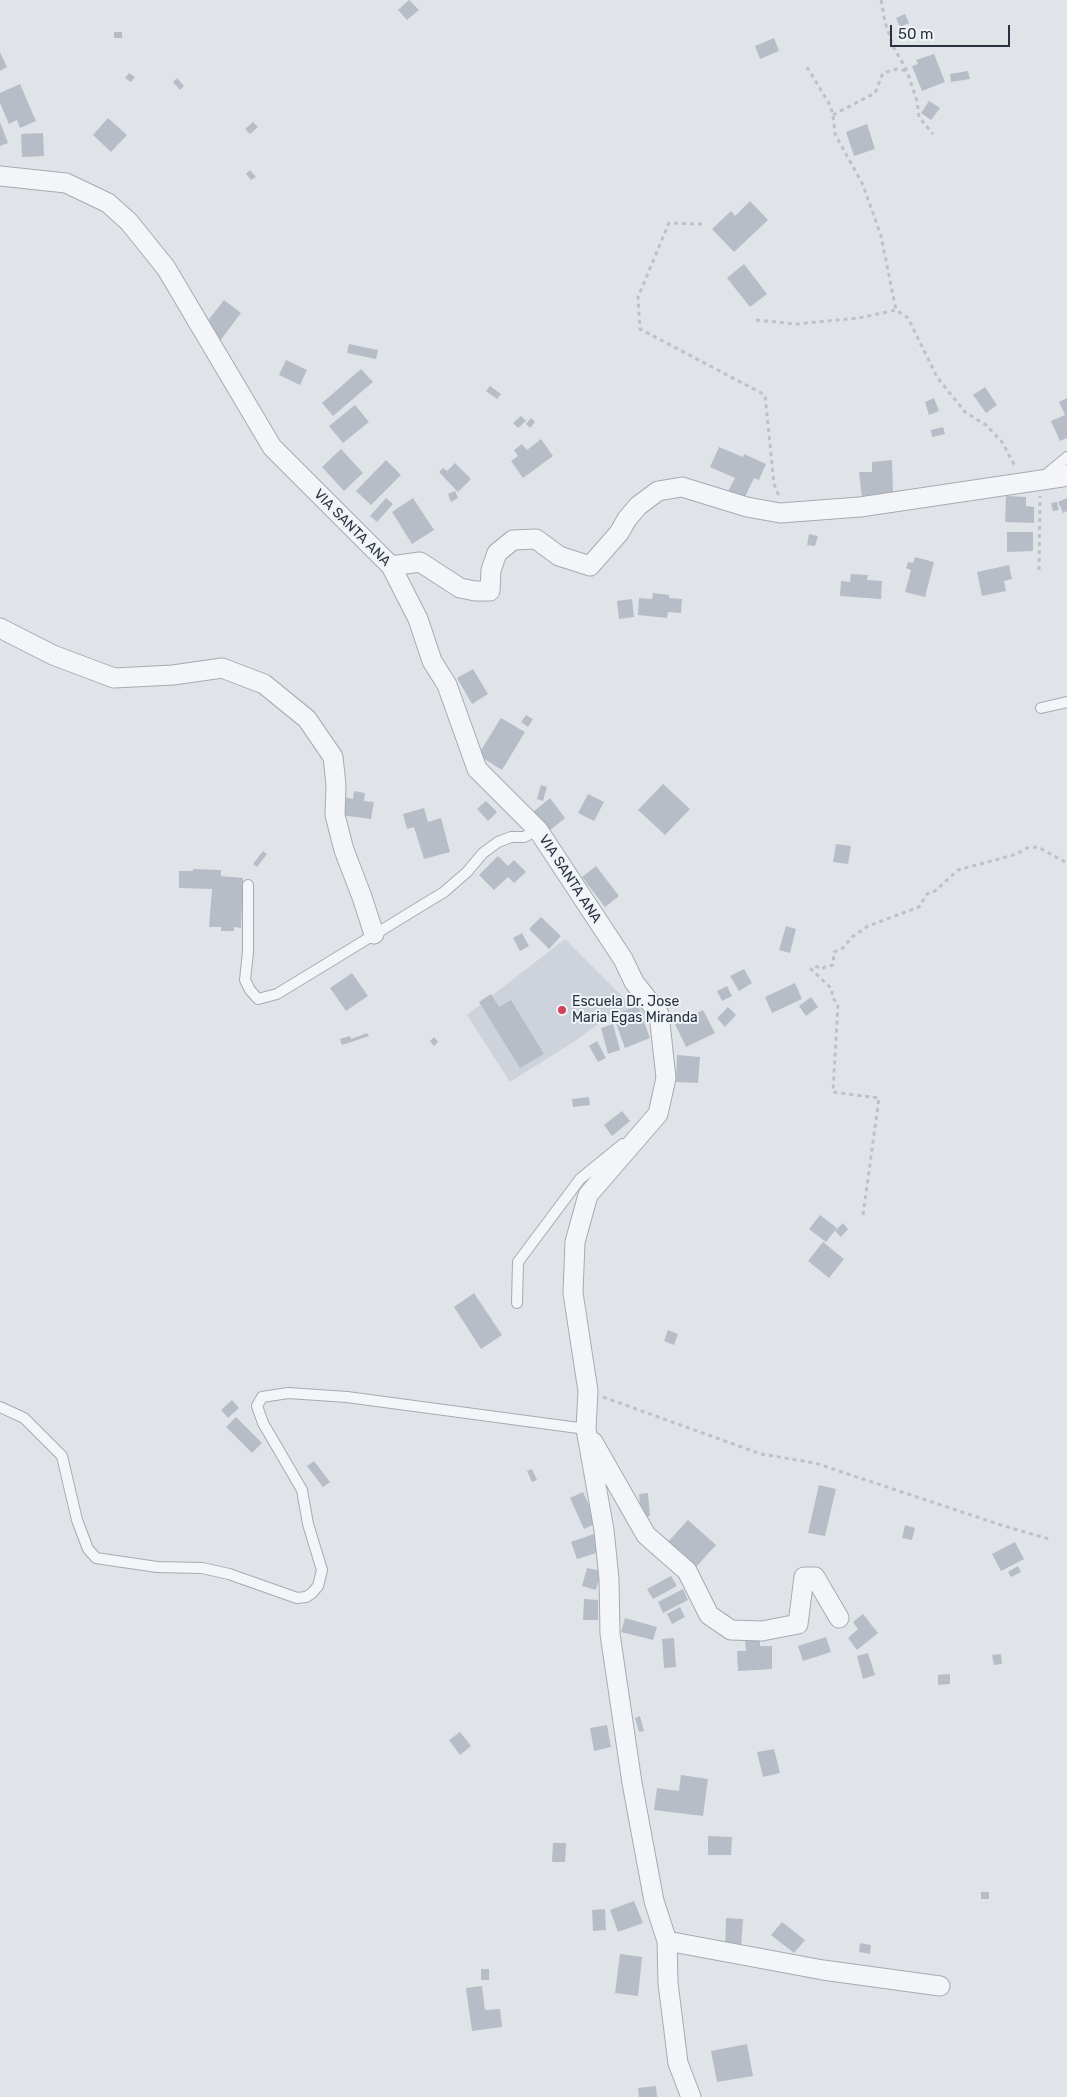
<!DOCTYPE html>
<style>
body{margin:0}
#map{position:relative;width:1067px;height:2097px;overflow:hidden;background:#e0e4e9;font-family:Rubik,sans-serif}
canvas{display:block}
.scale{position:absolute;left:890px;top:25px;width:120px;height:22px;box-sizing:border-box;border:2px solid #283241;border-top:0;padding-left:6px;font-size:15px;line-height:18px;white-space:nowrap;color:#283241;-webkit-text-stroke:4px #f0f3f7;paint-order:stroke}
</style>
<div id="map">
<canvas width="1067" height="2097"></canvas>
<div class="scale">50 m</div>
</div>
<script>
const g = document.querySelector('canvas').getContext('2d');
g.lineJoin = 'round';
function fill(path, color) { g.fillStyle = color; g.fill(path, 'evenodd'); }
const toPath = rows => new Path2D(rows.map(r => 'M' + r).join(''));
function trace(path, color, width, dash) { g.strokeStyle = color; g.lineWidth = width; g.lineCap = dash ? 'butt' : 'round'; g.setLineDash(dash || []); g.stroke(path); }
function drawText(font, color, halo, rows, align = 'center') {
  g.font = font + ' Rubik,sans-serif'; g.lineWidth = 4; g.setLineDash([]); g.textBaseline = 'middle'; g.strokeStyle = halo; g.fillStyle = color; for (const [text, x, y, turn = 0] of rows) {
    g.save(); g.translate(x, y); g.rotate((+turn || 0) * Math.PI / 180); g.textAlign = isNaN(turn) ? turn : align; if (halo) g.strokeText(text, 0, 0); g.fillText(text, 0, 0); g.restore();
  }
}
fill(toPath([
 [565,939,628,1002,649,1008,653,1025,616,1011,575,1041,510,1082,467,1015]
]), '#ced3db');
fill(toPath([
 [409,0,419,10,407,20,398,10],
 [905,14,909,23,900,27,896,18],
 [114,32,122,32,122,38,114,38],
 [774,38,779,51,760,59,755,46],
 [0,52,7,67,0,71],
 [934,54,945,82,922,91,912,66,918,64,916,60],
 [968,71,970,79,951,82,950,74],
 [129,73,135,77,131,82,125,78],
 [177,78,184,86,180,90,173,82],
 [20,84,36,121,20,128,17,120,9,124,0,103,0,93],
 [929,101,940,108,931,120,921,113],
 [108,118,127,135,111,152,93,135],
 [0,122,8,143,0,146],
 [253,122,258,127,250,134,245,129],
 [867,124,875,149,854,156,846,132],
 [43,133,44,156,22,157,21,134],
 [250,170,256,177,251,180,246,174],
 [750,201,768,220,734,252,712,229,731,211,735,216],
 [744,264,767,294,750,307,727,278],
 [224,300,241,313,220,341,202,328],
 [349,344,378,350,376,359,347,353],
 [286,360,307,370,300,385,279,375],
 [361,369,373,382,333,416,322,403],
 [490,386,501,394,497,399,486,391],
 [985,387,997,405,986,413,973,395],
 [934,398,939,411,929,415,925,402],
 [1067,398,1067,438,1060,441,1051,421,1065,415,1059,402],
 [355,405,369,422,343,443,329,426],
 [521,416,526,421,518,428,513,423],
 [531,418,535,422,530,428,526,424],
 [943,427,945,434,932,437,931,430],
 [541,439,553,456,523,478,511,461,518,456,514,450,522,444,527,450],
 [719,447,743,457,744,454,766,464,759,480,754,478,743,501,727,493,735,478,710,467],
 [341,449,363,473,344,491,322,467],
 [386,460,401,475,371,505,356,491],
 [892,460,893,492,862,498,859,472,872,472,872,462],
 [455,463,471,479,458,492,439,472,443,468,447,471],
 [455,491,458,498,451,502,448,494],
 [1006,496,1026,497,1026,506,1034,507,1034,523,1005,522],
 [386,498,393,504,377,522,370,516],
 [413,498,434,530,412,544,392,512],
 [1067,498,1067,511,1063,513,1058,502],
 [1057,502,1059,510,1053,511,1051,503],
 [1007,532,1033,532,1033,551,1007,552],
 [809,534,818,536,815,546,807,545],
 [915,557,934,562,925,597,905,592,911,570,906,568,908,562,913,563],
 [1009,565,1012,579,1004,581,1006,591,982,596,977,572],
 [851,574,868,575,867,580,882,581,881,599,840,596,841,581,850,582],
 [653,593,669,595,669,598,682,599,681,613,668,612,667,618,638,615,639,598,652,599],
 [632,599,634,617,619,619,617,601],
 [473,669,488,694,472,704,457,678],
 [526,715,533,719,528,727,521,722],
 [501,718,525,732,502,770,478,755],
 [663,784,690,809,665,835,638,810],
 [541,785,547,787,543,801,537,799],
 [354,791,365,793,364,801,374,802,371,819,340,815,342,797,353,799],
 [588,794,604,802,594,821,578,813],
 [550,798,565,818,549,831,533,812],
 [486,801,497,812,488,821,477,809],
 [424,808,428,822,441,818,450,852,424,859,414,827,407,829,403,814],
 [836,844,851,846,848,864,833,862],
 [263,851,267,854,257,867,253,864],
 [498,856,508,866,514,860,526,872,514,883,508,877,494,890,479,875],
 [596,866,619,896,605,907,582,877],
 [193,869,221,870,221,876,243,878,241,928,234,927,234,931,221,931,221,927,209,927,212,889,179,888,179,871,193,871],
 [541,917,561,936,549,949,529,929],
 [786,926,796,929,790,953,779,950],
 [522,933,529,946,520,951,513,938],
 [744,969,752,983,739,991,730,976],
 [352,973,368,996,346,1011,330,988],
 [795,983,802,999,772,1013,765,997],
 [727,986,732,996,722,1001,717,991],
 [491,994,499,1007,511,1000,544,1054,520,1068,479,1002],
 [811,997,818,1007,806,1016,799,1006],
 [638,1006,650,1038,625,1048,613,1015],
 [728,1007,736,1015,725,1027,717,1018],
 [703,1010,715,1033,686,1047,675,1024],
 [613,1024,620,1050,608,1054,601,1028],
 [367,1033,369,1036,342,1045,340,1039,350,1036,351,1039],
 [434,1037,438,1042,434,1046,430,1041],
 [597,1041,606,1058,598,1062,589,1046],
 [677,1055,700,1057,698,1083,676,1082],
 [589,1097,590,1105,573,1107,572,1099],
 [622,1111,630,1121,612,1136,604,1125],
 [820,1215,837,1228,826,1242,809,1229],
 [843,1223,848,1229,841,1237,835,1231],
 [823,1242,844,1259,829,1278,808,1261],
 [474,1293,502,1335,481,1349,454,1307],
 [668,1330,678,1334,674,1345,664,1341],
 [232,1400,239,1408,228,1418,221,1410],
 [236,1417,262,1443,252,1453,226,1427],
 [314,1461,330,1482,323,1487,307,1466],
 [532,1469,537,1480,532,1482,527,1471],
 [819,1485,836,1489,825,1536,808,1533],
 [583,1492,597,1523,584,1529,570,1498],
 [648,1493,650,1516,641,1517,639,1494],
 [688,1520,716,1545,695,1568,667,1543],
 [905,1525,915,1528,912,1540,902,1538],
 [597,1533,603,1551,577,1559,571,1542],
 [1015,1542,1024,1559,1001,1571,992,1554],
 [1018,1566,1021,1572,1011,1577,1008,1572],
 [587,1568,601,1571,596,1590,582,1586],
 [671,1576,677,1586,653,1599,647,1589],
 [683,1589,688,1600,663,1613,658,1602],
 [584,1599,598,1600,598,1620,583,1620],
 [680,1607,685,1617,672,1624,667,1614],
 [863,1614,878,1633,857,1650,848,1638,858,1629,853,1622],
 [625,1618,657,1627,653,1640,621,1632],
 [826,1637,831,1652,803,1661,798,1646],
 [674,1638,676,1667,664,1668,662,1639],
 [760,1639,760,1646,772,1646,772,1669,738,1671,737,1651,746,1651,745,1640],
 [868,1653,875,1675,863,1679,857,1656],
 [1001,1654,1002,1664,994,1665,992,1655],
 [950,1674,950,1684,938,1685,938,1675],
 [640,1716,644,1731,639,1732,635,1718],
 [607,1725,611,1747,594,1751,590,1728],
 [460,1732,471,1746,460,1755,449,1740],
 [774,1749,780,1773,763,1777,757,1752],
 [681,1775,708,1779,703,1816,654,1810,657,1788,679,1791],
 [708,1836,732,1837,731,1855,708,1855],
 [553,1843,566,1843,565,1862,552,1862],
 [981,1892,989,1892,989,1899,981,1899],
 [634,1901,643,1923,618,1932,610,1910],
 [605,1909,606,1930,593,1931,592,1910],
 [726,1918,743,1919,741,1948,725,1948],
 [782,1922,805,1940,794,1953,771,1935],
 [860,1943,871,1945,870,1954,859,1952],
 [620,1954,642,1957,638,1996,615,1993],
 [481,1969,489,1969,489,1980,481,1980],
 [482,1986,485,2010,500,2009,502,2027,472,2031,466,1988],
 [747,2044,753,2076,717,2082,711,2051],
 [656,2086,657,2097,639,2097,638,2088]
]), '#b7bdc6');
const service = toPath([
 [1043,477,1067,457],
 [1041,708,1067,702],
 [248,885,248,952,245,980,250,990,258,999,277,994,444,892,467,872,483,853,498,842,511,837,524,837,538,830],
 [517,1303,518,1262,580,1179,623,1144],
 [0,1407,24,1418,62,1456,77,1520,88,1549,96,1558,157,1567,202,1568,229,1574,297,1598,306,1597,312,1593,318,1586,322,1570,308,1524,302,1490,263,1423,257,1406,262,1397,288,1393,347,1397,586,1429]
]);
const minor = toPath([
 [0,176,66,183,108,203,129,222,166,268,272,447,391,566,418,619,432,661,447,685,477,769,538,830,623,959,634,982,659,1014,666,1078,658,1114,588,1195,575,1242,573,1293,588,1391,586,1429,604,1530,609,1579,610,1634,632,1783,654,1901,667,1941,668,1983,678,2063,691,2097],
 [391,566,420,562,460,588,475,591,490,591,491,570,497,553,513,540,536,539,559,556,590,566,619,533,627,519,638,506,658,491,682,487,747,507,780,513,860,507,1062,477,1067,474],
 [0,628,53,655,114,678,173,675,222,668,264,684,307,719,333,757,336,785,335,815,344,850,362,897,374,934],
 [593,1442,646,1535,687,1571,709,1615,731,1630,762,1631,798,1624,804,1577,815,1577,839,1618],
 [667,1941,823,1970,940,1986]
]);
trace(service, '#a5abb3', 12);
trace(minor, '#a5abb3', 21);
trace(toPath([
 [881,0,885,22,893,46,907,71,917,101,919,117,933,134],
 [807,67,830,105,833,115,835,134,863,185,881,236,896,310],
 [833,115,875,93,883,73,897,69,907,71],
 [702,224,669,223,638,297,640,329,765,395,774,484,779,496],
 [756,320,796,324,859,318,896,310,908,318,937,377,965,412,986,425,1002,442,1016,468],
 [1039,570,1040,496],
 [863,1215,879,1098,833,1092,838,1004,832,997,832,989,811,969,815,966,822,969,825,967,833,965,834,952,843,948,852,937,868,926,919,907,927,894,935,891,958,870,1017,854,1027,848,1038,847,1067,863],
 [603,1397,761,1454,815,1463,1001,1525,1049,1539]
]), '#bec2c8', 3, [4, 4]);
trace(service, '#f3f5f8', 10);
trace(minor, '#f3f5f8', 19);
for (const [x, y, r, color] of [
 [562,1010,5,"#d1425c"]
]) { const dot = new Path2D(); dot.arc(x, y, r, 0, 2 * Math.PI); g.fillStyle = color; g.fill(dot); trace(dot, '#f0f3f7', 2); }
drawText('14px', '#283241', '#f0f3f7', [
 ["VIA SANTA ANA",352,528,45],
 ["VIA SANTA ANA",570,879,57]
]);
drawText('14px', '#283241', '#f0f3f7', [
 ["Escuela Dr. Jose",572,1002],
 ["Maria Egas Miranda",572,1018]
], 'left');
</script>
